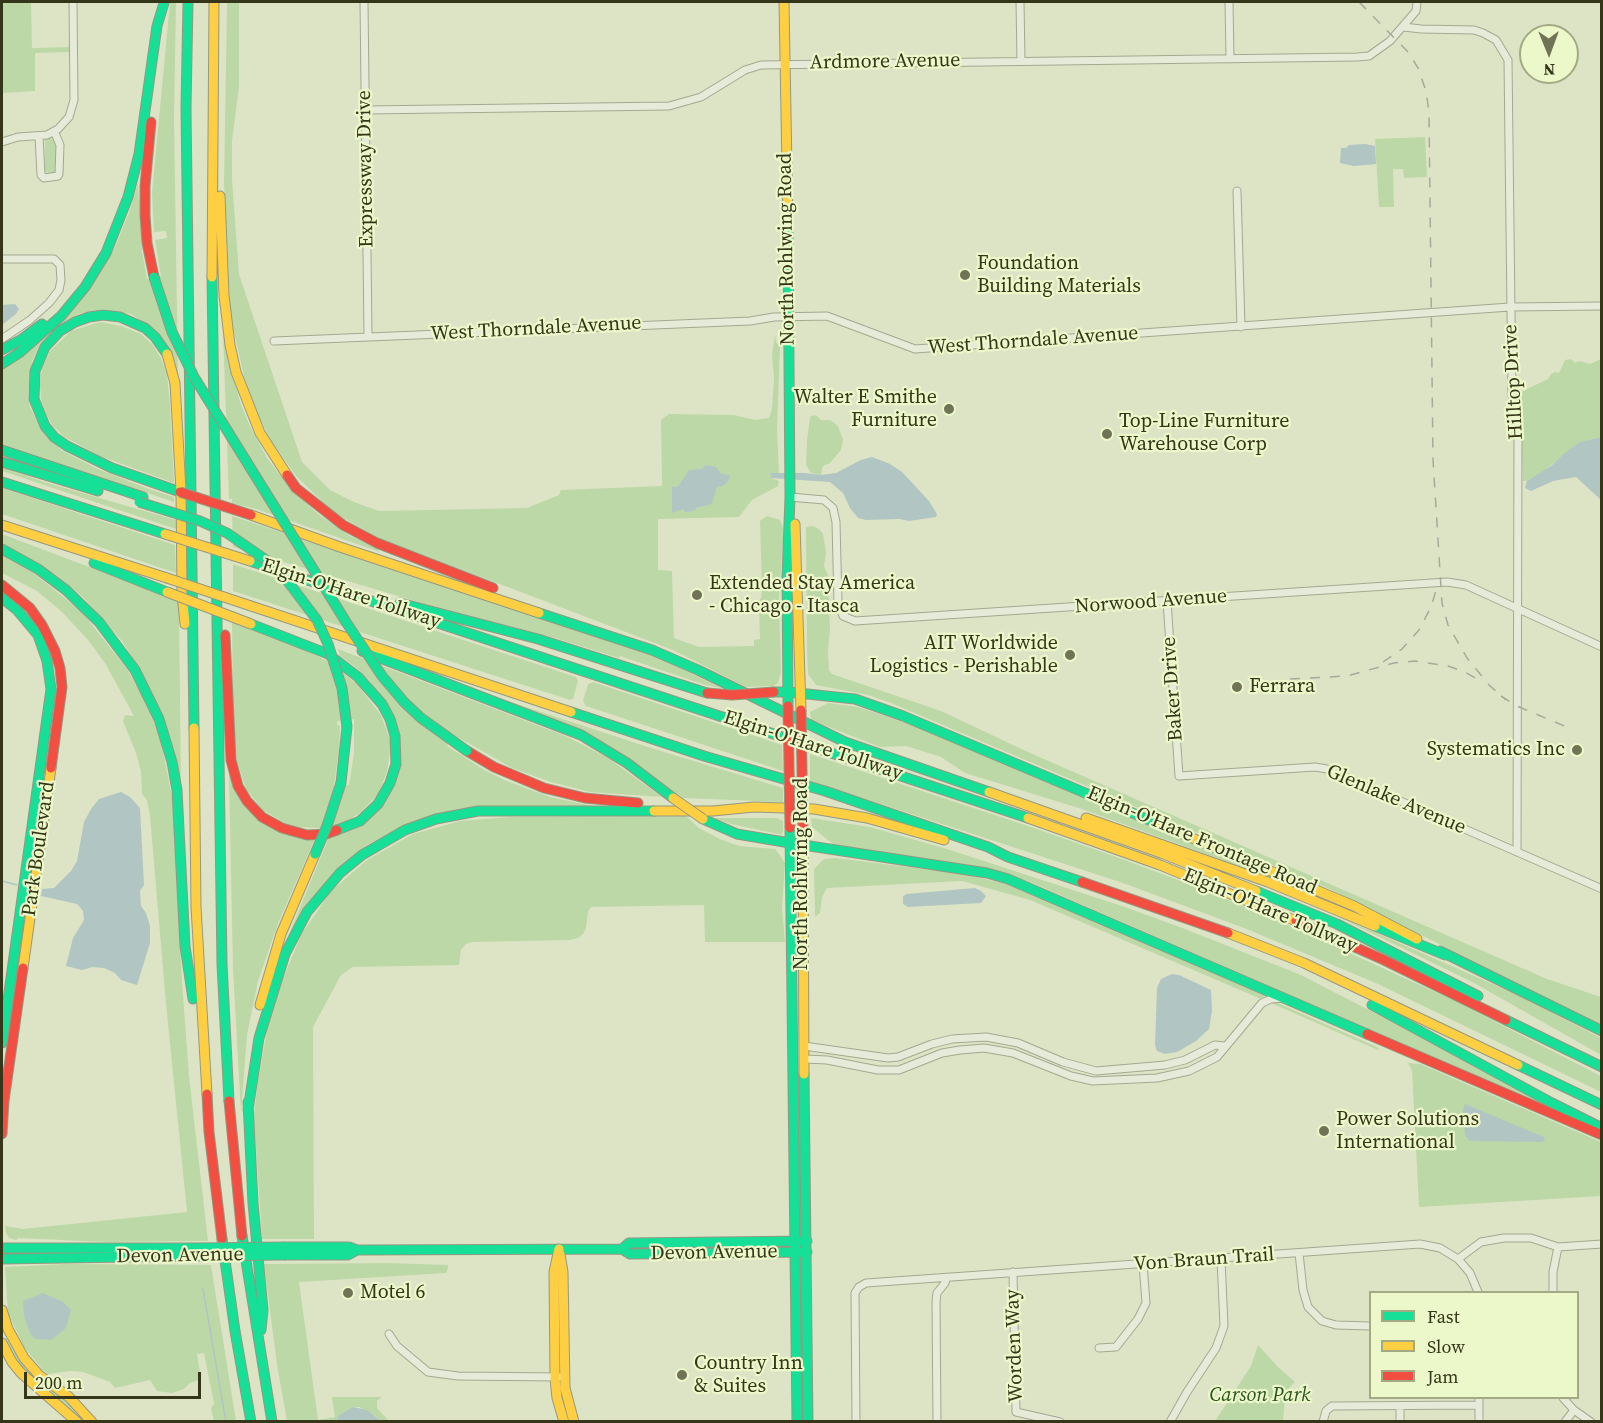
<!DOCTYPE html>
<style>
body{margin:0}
#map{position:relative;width:1603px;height:1423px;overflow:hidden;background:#dde4c6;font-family:"Source Serif 4",serif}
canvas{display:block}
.frame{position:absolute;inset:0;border:3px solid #353619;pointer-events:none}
.legend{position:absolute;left:1369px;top:1291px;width:210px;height:108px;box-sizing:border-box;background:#ecf8c9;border:2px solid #a3aa83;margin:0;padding:8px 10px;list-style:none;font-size:18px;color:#353619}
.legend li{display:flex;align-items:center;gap:12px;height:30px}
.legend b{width:30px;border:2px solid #a3aa83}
.north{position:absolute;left:1519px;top:24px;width:60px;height:60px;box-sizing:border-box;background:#ecf8c9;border:2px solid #a3aa83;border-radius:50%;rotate:179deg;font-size:16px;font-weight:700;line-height:24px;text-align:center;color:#353619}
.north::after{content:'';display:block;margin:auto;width:21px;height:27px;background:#707356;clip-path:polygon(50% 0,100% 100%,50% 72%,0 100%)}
.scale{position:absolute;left:24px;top:1372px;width:177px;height:27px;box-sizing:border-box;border:3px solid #353619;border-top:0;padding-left:8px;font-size:18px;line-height:21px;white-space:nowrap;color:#353619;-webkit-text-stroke:4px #ecf8c9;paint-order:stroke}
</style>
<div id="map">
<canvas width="1603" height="1423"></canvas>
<div class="frame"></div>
<ul class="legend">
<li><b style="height:8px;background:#16e098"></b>Fast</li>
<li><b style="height:8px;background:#ffcf43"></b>Slow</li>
<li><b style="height:8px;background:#f24e42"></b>Jam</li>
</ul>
<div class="north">N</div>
<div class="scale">200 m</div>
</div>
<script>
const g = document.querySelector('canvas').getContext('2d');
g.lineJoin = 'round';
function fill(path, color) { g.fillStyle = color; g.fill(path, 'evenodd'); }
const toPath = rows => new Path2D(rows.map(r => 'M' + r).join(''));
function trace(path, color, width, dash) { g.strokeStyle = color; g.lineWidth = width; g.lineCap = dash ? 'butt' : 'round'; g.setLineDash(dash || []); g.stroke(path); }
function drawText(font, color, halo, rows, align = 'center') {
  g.font = font + ' "Source Serif 4",serif'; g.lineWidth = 4.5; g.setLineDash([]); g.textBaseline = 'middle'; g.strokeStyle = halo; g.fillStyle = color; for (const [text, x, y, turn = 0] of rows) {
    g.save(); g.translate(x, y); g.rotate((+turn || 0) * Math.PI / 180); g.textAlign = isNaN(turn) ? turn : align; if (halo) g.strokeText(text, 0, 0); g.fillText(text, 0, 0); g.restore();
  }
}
fill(toPath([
 [2,2,31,2,32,48,70,47,70,52,35,53,35,91,2,93],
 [170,2,176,2,174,119,178,376,171,351,154,329,131,314,103,309,78,314,67,320,52,332,39,347,32,361,28,395,30,407,41,429,61,450,98,469,149,489,174,497,174,502,2,444,2,368,103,268,116,245,130,210,138,183,142,251,147,279,161,276,155,240,167,238,166,231,154,232,152,193],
 [227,2,239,2,239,87,232,141,232,179,239,274,302,462,330,490,354,502,379,511,527,508,559,495,561,490,662,486,661,420,669,414,734,415,755,420,769,418,772,409,774,378,772,355,775,335,776,342,780,346,777,429,779,473,770,473,771,478,779,481,778,486,752,500,739,517,658,519,658,570,672,571,674,638,699,647,754,646,754,640,760,639,759,609,755,608,761,598,762,590,760,521,767,516,780,520,783,527,783,540,779,597,781,672,778,683,772,687,769,686,746,687,673,650,379,538,333,512,297,477,271,441,257,413,246,385,234,332,230,305,224,183],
 [705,465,721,474,711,504,685,512,683,509,677,510,673,486,676,487,696,471,702,469],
 [1425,137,1427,177,1404,178,1403,169,1393,169,1394,207,1379,207,1375,139],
 [49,138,54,139,56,147,57,171,53,175,45,171,45,139],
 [100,322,121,326,141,334,152,344,161,358,167,374,170,406,174,483,100,456,63,436,52,425,46,414,41,400,40,385,42,368,50,351,71,331],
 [223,333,240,402,249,424,267,458,291,489,318,514,350,536,375,547,380,552,256,509,232,503,232,499,229,499],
 [1571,359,1575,363,1579,361,1590,364,1601,359,1601,437,1580,442,1540,474,1527,481,1523,481,1521,424,1516,400,1523,391,1548,379,1551,374,1555,372,1559,373,1565,360],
 [814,415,817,416,821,420,830,420,838,426,843,440,841,450,830,463,823,466,821,475,811,473,806,465,807,440,810,417],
 [2,467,44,482,176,520,176,529,2,471],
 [2,488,175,545,176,573,2,514],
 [232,516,660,658,721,688,705,685,620,656,619,658,555,638,425,604,233,547],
 [813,526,819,529,823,534,826,552,824,566,828,575,830,629,828,651,829,670,832,674,941,711,1028,752,1547,979,1601,997,1601,1026,1334,891,891,703,868,695,816,685,808,674,807,649,806,532,806,527],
 [2,534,179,601,181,793,161,712,140,670,122,641,83,597,56,575,2,543],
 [2,555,31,571,82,612,127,669,149,709,161,741,174,807,182,982,189,1076,208,1241,105,1242,18,1238,16,1240,9,1238,6,1233,5,1226,23,1229,187,1212,166,1004,150,816,147,800,142,794,141,772,136,753,123,721,125,715,134,716,105,663,88,640,61,611,37,591,2,573],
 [233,564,576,677,578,681,573,699,570,700,233,591],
 [232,622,303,649,327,661,357,684,381,715,390,740,390,752,387,772,378,794,361,812,349,820,335,826,319,828,299,827,285,823,263,810,246,789,237,761,233,720],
 [354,719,354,753,349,785,334,786,339,749,340,726,337,725,337,721],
 [338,649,568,737,608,758,662,797,590,792,551,782,512,768,454,735,447,746,486,771,507,781,550,797,598,807,494,806,405,825,365,846,287,939,329,837,351,830,400,768,400,736,370,681,354,666,340,656],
 [593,682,782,745,783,771,586,706,583,701,588,684],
 [480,692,651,748,783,788,783,802,683,798,607,745],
 [828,703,858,707,927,730,1341,905,1261,874,1082,809,965,773,941,757,906,746,880,747,811,720,810,712],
 [810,754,1037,829,1122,859,1205,890,1288,925,1455,1001,1601,1076,1601,1092,1378,984,1244,928,1120,882,810,781],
 [229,774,243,804,315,839,279,921,258,981,247,1035,241,1113,233,969],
 [686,816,699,828,720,839,739,846,775,849,779,854,785,863,782,907,785,942,705,942,704,905,591,907,588,912,586,928,583,934,578,938,570,940,472,942,466,944,461,950,459,965,353,967,341,975,313,1027,314,1239,262,1239,254,1116,258,1080,268,1025,282,981,301,935,331,891,367,860,413,834,460,821,511,817],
 [713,818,777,818,783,821,783,831,781,835,778,834,731,824],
 [811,818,870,827,947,849,1125,907,1185,929,1301,975,1398,1025,1537,1101,1536,1102,1028,881,981,867,834,845,812,827],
 [836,858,964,874,1006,884,1265,996,1261,999,1030,900,962,881,827,888,822,897,820,913,815,917,814,869,824,859],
 [1324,910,1520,996,1601,1038,1601,1055,1474,983],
 [1271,1003,1278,1003,1379,1048,1378,1050],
 [1408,1063,1420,1064,1601,1142,1601,1196,1419,1207,1412,1070],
 [387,1263,448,1265,448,1268,446,1273,299,1282,318,1420,335,1417,332,1397,382,1397,377,1401,377,1408,389,1421,381,1421,374,1415,359,1407,353,1407,339,1415,336,1421,287,1421,277,1365,264,1264],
 [64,1264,211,1265,236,1421,214,1421,211,1408,214,1404,204,1353,197,1354,201,1379,190,1383,184,1389,172,1393,157,1391,150,1380,115,1388,110,1382,83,1372,71,1371,48,1374,42,1369,24,1347,8,1313,5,1267],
 [6,1338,16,1353,87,1421,81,1421,68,1408,31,1378,16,1360,4,1340],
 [1258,1345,1278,1367,1295,1382,1288,1389,1285,1397,1283,1421,1215,1421,1251,1366]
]), '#bdd8a7');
fill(toPath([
 [1365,144,1375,146,1376,164,1354,166,1340,163,1341,148,1346,148,1349,145],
 [15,304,19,309,16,314,2,325,2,305],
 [1601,437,1601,500,1576,477,1553,481,1531,491,1525,488,1527,481,1551,466,1566,452,1580,442],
 [872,457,890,464,902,472,929,501,937,514,936,517,909,521,899,519,866,520,858,518,850,508,843,493,830,482,771,478,770,473,805,473,821,475,836,473,861,460],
 [705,465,716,467,721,474,730,475,728,481,723,486,717,487,712,504,697,508,694,511,685,512,683,509,672,513,672,486,676,487,679,485,689,470,702,469],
 [121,792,130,797,140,808,144,885,140,891,141,906,146,913,150,926,150,943,137,985,121,980,115,973,104,968,92,967,82,970,66,966,73,938,84,920,83,911,77,904,41,896,42,889,54,888,71,871,77,861,84,822,91,809,99,799],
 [975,888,981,891,986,896,981,903,908,907,903,904,903,896,907,894],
 [1172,974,1179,975,1211,990,1212,1011,1209,1029,1196,1041,1177,1052,1165,1054,1157,1051,1155,1045,1157,988,1161,979],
 [1465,1104,1544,1137,1545,1140,1543,1142,1469,1141,1465,1135,1463,1110],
 [43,1293,63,1302,71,1310,66,1328,51,1340,35,1339,30,1333,24,1316,23,1301],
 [353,1407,367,1410,381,1421,336,1421,339,1415]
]), '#b1c5c2');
trace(toPath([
 [2,881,17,885],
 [203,1289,226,1422]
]), '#b1c5c2', 1.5);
const street = toPath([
 [364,2,368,336],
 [1020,2,1021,61],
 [1229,2,1230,59],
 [1404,27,1421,29,1474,30,1483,33,1496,40,1508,60,1512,395,1518,412,1518,423,1517,852],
 [365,110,669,106,701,97,745,70,761,65,1357,57,1369,56,1390,41,1416,11,1417,2],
 [39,136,41,175,44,178,58,176,59,174,60,145,54,131],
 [2,142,18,137,47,135,58,129,69,117,74,100,73,2],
 [1237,191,1241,327],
 [2,259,54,259,60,265,61,280,59,290,49,303,30,320,2,339],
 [274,341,750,321,774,317,827,316,915,349,1510,307,1602,306],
 [790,497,824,500,833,508,836,522,838,604,843,616,855,621,1447,582,1466,585,1602,647],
 [1167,601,1179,776,1315,767,1327,769,1602,889],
 [804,1046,888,1058,898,1057,932,1044,952,1039,986,1037,1018,1043,1063,1062,1096,1071,1165,1065,1185,1060,1215,1045,1224,1046],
 [805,1059,827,1060,878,1070,899,1070,942,1053,960,1050,984,1048,1013,1053,1071,1076,1093,1081,1157,1078,1189,1071,1217,1057,1262,1003,1271,999,1283,998],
 [1299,1253,1303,1290,1308,1307,1322,1321,1336,1325,1370,1326],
 [1458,1259,1481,1242,1504,1238,1531,1238,1558,1247,1602,1244],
 [1013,1272,1016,1412,1060,1422],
 [1553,1292,1553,1272,1558,1247],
 [389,1334,397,1346,428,1372,458,1376,559,1377],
 [1099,1348,1116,1347,1138,1319,1146,1303,1143,1264],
 [1479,1398,1479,1422],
 [1563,1398,1574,1410,1591,1422],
 [1400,1406,1400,1422],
 [856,1422,855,1293,859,1287,866,1283,1420,1244,1440,1248,1458,1259,1470,1273,1478,1292],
 [937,1422,936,1302,937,1293,945,1283,947,1277],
 [1170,1422,1187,1392,1216,1348,1224,1326,1221,1259],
 [1323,1422,1326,1411,1332,1406,1479,1405],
 [1565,1422,1574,1410]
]);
const fast = toPath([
 [188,2,186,108,194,728],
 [212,277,222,964,229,1101],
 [2,350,22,339,42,324],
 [167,354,155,337,145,328,120,317,103,315,89,317,75,322,60,331,45,347,35,371,34,399,45,426,54,437,67,446,112,468,180,492],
 [2,364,19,353,61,316,85,287,106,253,128,197,139,154,157,26,164,3],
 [2,450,143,497],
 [2,462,98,491],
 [2,482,165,534],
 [2,549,38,569,66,590,99,622,135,670,159,719,172,762,177,790,185,946,193,999],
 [250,561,1028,818],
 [94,563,167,592],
 [2,598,17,610,38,635,47,661,51,689,2,1043],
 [400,603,538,639,707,693],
 [539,613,652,650,698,670,845,742,989,792],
 [251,624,328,654,358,677,382,704,390,719,395,736,396,764,390,783,378,804,360,821,337,830],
 [362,651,581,735,627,763,673,798],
 [774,692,788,692],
 [788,692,855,699,903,716,1161,825],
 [788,706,787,577,790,497,788,225],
 [571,712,704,756,825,791,988,847,1008,857,1082,882],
 [341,783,347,727],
 [703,819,737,834,790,843],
 [790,828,797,1422],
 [790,843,987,873,1008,879,1367,1034],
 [1256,891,1337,924,1478,996],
 [1375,926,1445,955],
 [1440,951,1602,1031],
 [1372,1005,1552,1103,1602,1128],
 [1506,1020,1602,1067],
 [1518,1065,1602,1105],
 [804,1074,808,1422],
 [248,1102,253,1203,263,1310,261,1330],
 [248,1110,259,1038,285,954,307,912,340,873,362,855,405,830,436,819,478,811,654,811],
 [242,1236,272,1422],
 [222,1239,235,1331,251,1422],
 [285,1247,349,1247,357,1250,622,1249,629,1243,807,1241],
 [2,1248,191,1248],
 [622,1249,630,1254,807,1252],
 [286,1255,348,1255,357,1250],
 [2,1259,192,1256]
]);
const slow = toPath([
 [784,2,788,225],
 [220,196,224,295,230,345,236,372,260,433,287,475],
 [212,277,214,2],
 [167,354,175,383,181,491,182,594,185,624],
 [251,515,340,547,539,613],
 [795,524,801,710],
 [2,525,167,578],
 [251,606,571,712],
 [194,728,196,907,207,1094],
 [989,792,1161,853,1256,891],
 [654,811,713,811,754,807,814,809,867,818,944,840],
 [1028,818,1160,865,1296,921],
 [1086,818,1268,882,1375,926],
 [1161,825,1354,906,1417,939],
 [803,833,804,1074],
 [1228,933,1304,963,1518,1065],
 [23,968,51,768],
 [260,1005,281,934,315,854],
 [559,1249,554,1272,555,1379,557,1398,564,1422],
 [560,1254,563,1272,565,1388,574,1422],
 [2,1310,8,1329,24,1358,39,1375,69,1397,92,1422],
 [2,1343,12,1362,21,1373,77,1422]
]);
const jam = toPath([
 [151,122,145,186,145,215,147,243,154,277],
 [287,475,296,488,343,525,377,543,493,588],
 [2,585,30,608,42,625,55,651,60,668,62,687,51,768],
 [225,635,231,760,238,786,247,801,262,817,282,828,307,835,326,834,337,830],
 [467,751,494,767,544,788,585,798,638,803],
 [1082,882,1228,933],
 [1296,921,1384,960,1506,1020],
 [1367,1034,1602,1135],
 [207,1094,209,1132,222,1239],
 [229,1101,242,1236],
 [2,1134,4,1101,23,968]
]);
trace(street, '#a4a890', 9);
trace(fast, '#949880', 11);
trace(slow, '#949880', 11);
trace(jam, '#949880', 11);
trace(street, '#e6ebd9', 7);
trace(fast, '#16e098', 9);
trace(slow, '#ffcf43', 9);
trace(jam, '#f24e42', 9);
trace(toPath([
 [1359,2,1409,53,1418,68,1426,91,1429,112,1433,460,1442,603,1448,625,1467,658,1489,685,1506,700],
 [1383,662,1402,649,1419,630,1431,607,1437,587],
 [1290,679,1347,676,1394,663,1415,661,1448,666,1465,672,1482,682],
 [1501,696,1517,706,1569,728]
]), '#a7a99a', 1.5, [10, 10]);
const fastBridge = toPath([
 [154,277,172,332,194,377,346,622,382,676,404,702,421,718,467,751],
 [139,502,200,521,227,533,266,560,283,575,317,620,328,644,342,688,347,727],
 [315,854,327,826,341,783],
 [191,1248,285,1247],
 [192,1256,286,1255]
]);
const slowBridge = toPath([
 [165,534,250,561],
 [167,578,251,606],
 [167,592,251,624],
 [673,798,703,819]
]);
const jamBridge = toPath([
 [180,492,251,515],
 [707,693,732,695,774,692],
 [788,706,790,828],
 [801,710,803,833]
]);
trace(fastBridge, '#949880', 11, []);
trace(slowBridge, '#949880', 11, []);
trace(jamBridge, '#949880', 11, []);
trace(fastBridge, '#16e098', 9);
trace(slowBridge, '#ffcf43', 9);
trace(jamBridge, '#f24e42', 9);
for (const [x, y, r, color] of [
 [965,275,6,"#707356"],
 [949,409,6,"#707356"],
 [1107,434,6,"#707356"],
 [697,595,6,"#707356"],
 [1070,655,6,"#707356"],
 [1237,687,6,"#707356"],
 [1577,750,6,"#707356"],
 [1324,1131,6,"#707356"],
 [348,1293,6,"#707356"],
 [682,1375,6,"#707356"]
]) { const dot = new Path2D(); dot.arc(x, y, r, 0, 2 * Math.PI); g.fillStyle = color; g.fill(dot); trace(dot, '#ecf8c9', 2); }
drawText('20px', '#353619', '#ecf8c9', [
 ["Ardmore Avenue",885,62,-1],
 ["Expressway Drive",366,169,-91],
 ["North Rohlwing Road",787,249,-91],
 ["West Thorndale Avenue",536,329,-3],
 ["West Thorndale Avenue",1033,341,-4],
 ["Hilltop Drive",1514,382,-93],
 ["Elgin-O'Hare Tollway",351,594,18],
 ["Norwood Avenue",1151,602,-4],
 ["Baker Drive",1173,689,-94],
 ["Elgin-O'Hare Tollway",813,746,18],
 ["Glenlake Avenue",1396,800,23],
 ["Elgin-O'Hare Frontage Road",1202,841,23],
 ["Park Boulevard",39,849,-82],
 ["North Rohlwing Road",802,874,-90],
 ["Elgin-O'Hare Tollway",1270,911,23],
 ["Devon Avenue",714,1253,-1],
 ["Devon Avenue",180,1256,-1],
 ["Von Braun Trail",1204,1260,-4],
 ["Worden Way",1015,1346,-92]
]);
drawText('20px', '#353619', '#ecf8c9', [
 ["Foundation",977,264],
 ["Building Materials",977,287],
 ["Walter E Smithe",937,398,"right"],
 ["Furniture",937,421,"right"],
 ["Top-Line Furniture",1119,422],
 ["Warehouse Corp",1119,445],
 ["Extended Stay America",709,584],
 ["- Chicago - Itasca",709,607],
 ["AIT Worldwide",1058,644,"right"],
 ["Logistics - Perishable",1058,667,"right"],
 ["Ferrara",1249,687],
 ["Systematics Inc",1565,750,"right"],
 ["Power Solutions",1336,1120],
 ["International",1336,1143],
 ["Motel 6",360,1293],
 ["Country Inn",694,1364],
 ["& Suites",694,1387]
], 'left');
drawText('italic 20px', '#29541e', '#ecf8c9', [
 ["Carson Park",1260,1396]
]);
</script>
